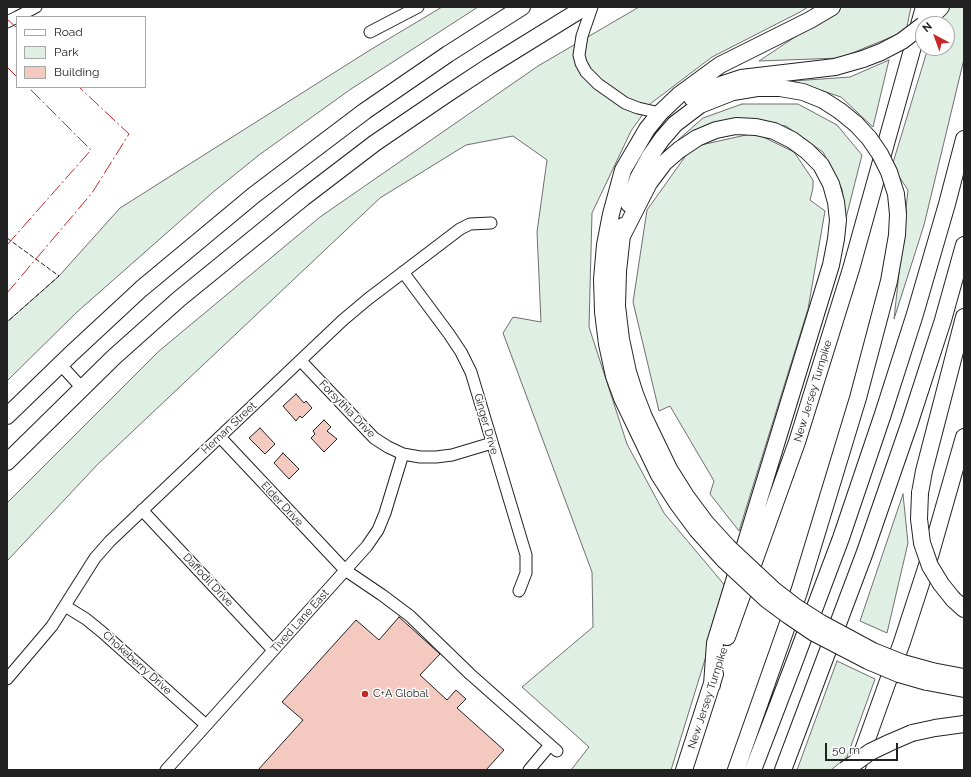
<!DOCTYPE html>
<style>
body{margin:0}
#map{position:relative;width:971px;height:777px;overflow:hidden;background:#fff;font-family:Raleway,sans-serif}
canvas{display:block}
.frame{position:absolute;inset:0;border:8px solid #222;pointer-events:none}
.legend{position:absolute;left:16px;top:16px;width:130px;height:72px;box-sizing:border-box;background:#fff;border:1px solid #a7a7a7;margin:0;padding:5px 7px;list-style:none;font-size:12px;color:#222}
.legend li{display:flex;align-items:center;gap:8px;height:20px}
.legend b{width:20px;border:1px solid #a7a7a7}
.north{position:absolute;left:915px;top:16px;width:40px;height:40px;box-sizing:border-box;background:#fff;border:1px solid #a7a7a7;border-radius:50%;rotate:319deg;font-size:11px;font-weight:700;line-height:16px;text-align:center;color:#222}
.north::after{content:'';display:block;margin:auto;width:14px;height:18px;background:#c62828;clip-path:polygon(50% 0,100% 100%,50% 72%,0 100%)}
.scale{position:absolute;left:825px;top:743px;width:73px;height:18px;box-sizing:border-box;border:2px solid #222;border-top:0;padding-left:5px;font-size:12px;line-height:14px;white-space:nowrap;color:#222;-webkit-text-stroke:3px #fff;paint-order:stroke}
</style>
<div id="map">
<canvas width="971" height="777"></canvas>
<div class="frame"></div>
<ul class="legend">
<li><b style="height:5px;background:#fff"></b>Road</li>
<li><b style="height:11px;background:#e0efe3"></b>Park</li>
<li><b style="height:11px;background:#f3c9c0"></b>Building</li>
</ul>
<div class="north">N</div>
<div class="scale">50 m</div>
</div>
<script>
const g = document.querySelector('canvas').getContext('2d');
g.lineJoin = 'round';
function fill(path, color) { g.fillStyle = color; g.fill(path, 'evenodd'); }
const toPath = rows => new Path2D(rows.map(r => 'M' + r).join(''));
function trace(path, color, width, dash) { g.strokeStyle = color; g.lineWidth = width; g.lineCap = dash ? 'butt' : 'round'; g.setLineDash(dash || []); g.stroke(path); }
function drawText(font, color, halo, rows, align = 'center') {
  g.font = font + ' Raleway,sans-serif'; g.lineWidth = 3; g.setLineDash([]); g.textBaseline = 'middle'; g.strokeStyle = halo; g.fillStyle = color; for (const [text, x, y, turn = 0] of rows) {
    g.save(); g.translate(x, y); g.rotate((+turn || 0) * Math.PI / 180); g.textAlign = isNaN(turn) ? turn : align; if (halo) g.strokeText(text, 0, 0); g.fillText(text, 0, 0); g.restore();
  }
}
const green = toPath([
 [442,7,478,7,351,89,259,155,212,193,77,312,7,381,7,322,59,276,120,208,370,50,442,7],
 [639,7,808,7,800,12,712,57,650,104,631,131,592,213,589,327,627,444,664,513,727,588,671,770,571,770,589,747,522,687,593,627,592,572,503,333,513,317,541,322,537,232,547,160,513,136,466,145,380,198,97,465,7,561,7,503,159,351,320,217,538,66,639,7],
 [840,7,911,7,906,31,840,58,759,61,840,7],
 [950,7,964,7,964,59,924,225,894,319,908,190,892,166,928,48,947,48,947,24,937,24,950,7],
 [889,60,873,127,841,97,793,81,850,77,889,60],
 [742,104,798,104,837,125,862,155,846,218,842,189,823,152,786,126,735,120,678,140,703,118,742,104],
 [755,133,794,152,813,180,813,188,810,200,825,211,808,309,739,531,710,494,714,481,670,406,659,411,633,302,647,210,692,147,755,133],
 [903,494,908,543,887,633,860,621,903,494],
 [837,661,875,679,847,757,831,770,797,770,837,661]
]);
fill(green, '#e0efe3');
trace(green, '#6f6f6f', 1);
const building = toPath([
 [296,394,304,403,306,401,312,408,302,418,300,416,296,421,283,406,296,394],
 [324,420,331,427,327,431,337,439,324,452,311,438,315,434,313,431,324,420],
 [260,428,275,444,265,454,249,438,260,428],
 [283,453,299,469,289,479,274,463,283,453],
 [399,617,440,654,420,675,447,700,456,690,466,699,457,708,504,750,486,770,258,770,303,720,282,702,356,620,379,640,399,617]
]);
fill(building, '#f3c9c0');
trace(building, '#222', 1);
const minor = toPath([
 [592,7,582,36,579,55,581,63,586,72,598,84,625,103,638,108,660,113],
 [17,17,36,7],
 [7,22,17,17],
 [370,32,418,7],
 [403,272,449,334,461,352,471,372,526,555,526,573,519,591],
 [301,361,374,438,388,447,403,454,420,457,436,457,452,455,492,443],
 [60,364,82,388],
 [220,437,345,570,382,595,410,616,470,674,557,751],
 [142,510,273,650],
 [65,606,86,619,102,632,206,725],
 [7,679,52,626,95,558,110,541,343,320,368,299,460,229,470,224,491,223],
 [166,770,367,546,378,530,385,513,403,454],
 [529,770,550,745]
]);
const highway = toPath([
 [924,24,941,7],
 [692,98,717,86,741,78,835,67,863,59],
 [629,204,638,178,650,156,662,139,675,124,700,105,733,92,757,88,780,88,803,92,823,100,840,111,856,124],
 [623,226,618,271,617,306,621,339,628,372,635,394,644,417,669,469,686,496,706,523,728,547],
 [622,236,649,183,664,163,679,150,697,138,716,130,736,126,756,127,774,131,792,140,807,151,821,165,831,184,836,202,838,220,836,239,831,265,715,643,712,685],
 [7,416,71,354,141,289,254,195,365,111,448,54,522,7],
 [7,462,114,357,179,299,303,198,375,143,447,94,488,67,585,7],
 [920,493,924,471,964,317],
 [724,560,697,530,677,503,659,475,622,398,614,376,607,344,603,312,602,279,605,245,611,214,623,170,647,129,660,113,679,95,720,65,810,20,832,7],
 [953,599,964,609],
 [727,637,797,442,851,269,924,7],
 [932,671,964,677],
 [927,682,964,689],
 [912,733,935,728,964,724],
 [857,767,902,642,930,556,964,437],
 [684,770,715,674],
 [736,770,799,592,858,398,889,281,897,235,898,214],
 [753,770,794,663,841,538,883,414,915,314,947,204,964,139],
 [783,770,865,552,910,422,943,320,964,245]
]);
trace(minor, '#222', 13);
trace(highway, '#222', 18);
trace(minor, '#fff', 11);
trace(highway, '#fff', 16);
const highwayBridge = toPath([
 [863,59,881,52,902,41,923,25],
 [856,124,869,138,880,154,889,172,896,194,898,214],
 [920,493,919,519,922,543,930,566,941,584,953,599],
 [728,547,774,590,796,607,821,623,873,651,903,663,932,671],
 [724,560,766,599,789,616,814,633,868,661,899,674,927,682],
 [845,770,870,752,891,742,912,733]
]);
trace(highwayBridge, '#222', 18, []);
trace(highwayBridge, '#fff', 16);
trace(toPath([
 [7,238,59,276,7,322]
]), '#222', 1, [5, 2]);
trace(toPath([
 [7,19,17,28],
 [7,67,17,77],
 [7,245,91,150,28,87],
 [7,293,92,193,129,134,79,87]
]), '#c62828', 1, [14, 3, 2, 3]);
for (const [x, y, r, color] of [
 [365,694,4,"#c62828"]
]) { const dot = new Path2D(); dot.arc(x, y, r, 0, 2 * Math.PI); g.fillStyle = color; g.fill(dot); trace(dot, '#fff', 1.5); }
drawText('11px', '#222', '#fff', [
 ["New Jersey Turnpike",813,391,-73],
 ["Forsythia Drive",347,409,46],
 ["Ginger Drive",486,424,74],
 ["Heman Street",229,428,-43],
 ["Elder Drive",282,504,47],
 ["Daffodil Drive",208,580,47],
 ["Tived Lane East",300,621,-48],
 ["Chokeberry Drive",137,663,42],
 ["New Jersey Turnpike",708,698,-72]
]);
drawText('11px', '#222', '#fff', [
 ["C+A Global",373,694]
], 'left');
</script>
